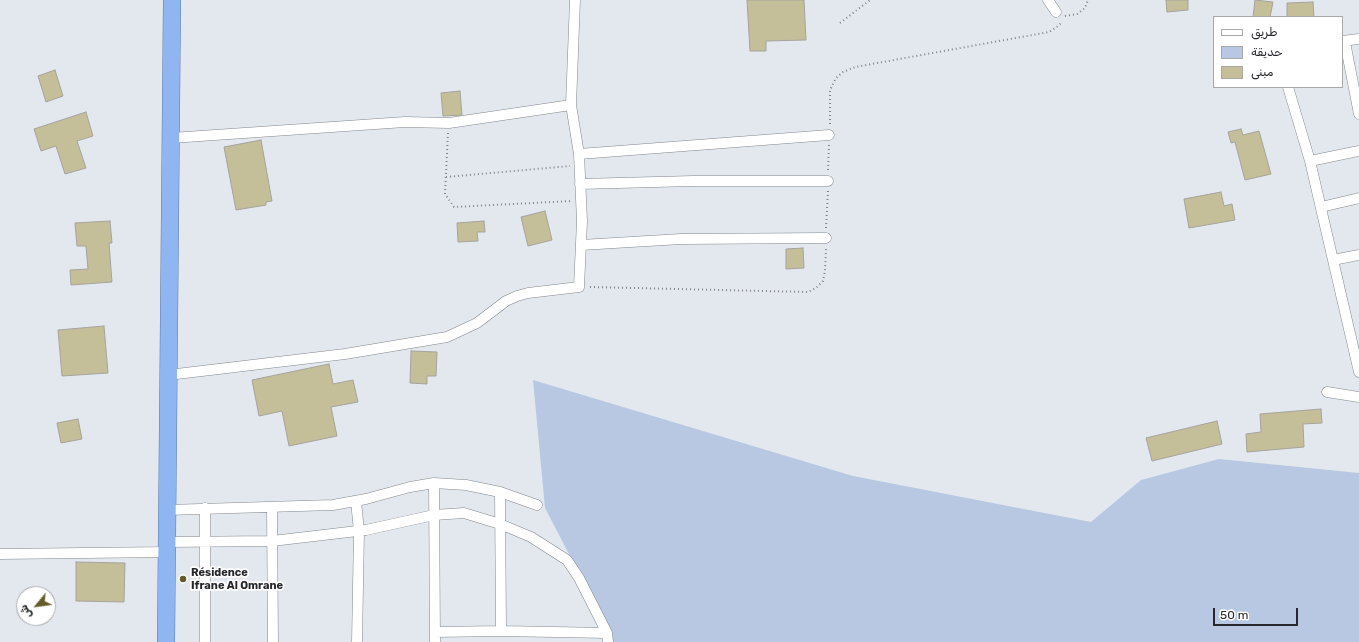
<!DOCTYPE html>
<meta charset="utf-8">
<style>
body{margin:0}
#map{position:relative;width:1359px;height:642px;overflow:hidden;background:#e3e8ef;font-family:Rubik,"Noto Naskh Arabic",sans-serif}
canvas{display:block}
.legend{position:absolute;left:1213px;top:16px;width:130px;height:72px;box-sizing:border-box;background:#fff;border:1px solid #a9a9aa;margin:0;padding:5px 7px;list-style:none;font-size:12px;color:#27282b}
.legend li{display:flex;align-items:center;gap:8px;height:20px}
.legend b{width:20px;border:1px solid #a9a9aa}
.north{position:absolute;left:16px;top:586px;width:40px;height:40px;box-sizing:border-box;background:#fff;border:1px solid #a9a9aa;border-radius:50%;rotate:241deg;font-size:11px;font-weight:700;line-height:16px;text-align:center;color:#27282b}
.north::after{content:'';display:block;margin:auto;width:14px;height:18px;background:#655c29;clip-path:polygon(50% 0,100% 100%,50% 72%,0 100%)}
.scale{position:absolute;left:1213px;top:608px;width:85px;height:18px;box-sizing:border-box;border:2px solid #27282b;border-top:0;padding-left:5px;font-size:12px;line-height:14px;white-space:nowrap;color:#27282b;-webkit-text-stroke:3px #fff;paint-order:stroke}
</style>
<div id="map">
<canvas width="1359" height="642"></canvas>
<ul class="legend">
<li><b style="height:5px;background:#fff"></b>طريق</li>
<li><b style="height:11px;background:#b8c8e2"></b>حديقة</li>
<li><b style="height:11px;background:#c4be99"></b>مبنى</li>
</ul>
<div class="north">ش</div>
<div class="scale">50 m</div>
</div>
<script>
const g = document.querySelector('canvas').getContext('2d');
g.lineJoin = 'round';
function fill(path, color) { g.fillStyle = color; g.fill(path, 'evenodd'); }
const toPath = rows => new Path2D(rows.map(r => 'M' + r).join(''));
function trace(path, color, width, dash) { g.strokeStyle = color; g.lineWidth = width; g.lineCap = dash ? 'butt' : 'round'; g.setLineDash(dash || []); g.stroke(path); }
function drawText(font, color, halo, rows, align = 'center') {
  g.font = font + ' Rubik,sans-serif'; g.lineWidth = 3.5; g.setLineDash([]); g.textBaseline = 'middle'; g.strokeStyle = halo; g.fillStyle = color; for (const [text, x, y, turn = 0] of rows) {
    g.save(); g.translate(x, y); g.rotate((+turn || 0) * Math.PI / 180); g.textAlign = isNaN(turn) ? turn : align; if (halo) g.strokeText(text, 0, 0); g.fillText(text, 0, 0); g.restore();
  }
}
fill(toPath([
 [533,380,853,476,1091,522,1141,480,1219,459,1359,473,1359,642,606,642,582,579,545,508]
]), '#b8c8e2');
const building = toPath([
 [747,0,804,0,806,40,766,41,766,51,750,51,747,0],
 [1166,0,1188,0,1188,10,1167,12,1166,0],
 [1255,0,1273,2,1270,17,1253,17,1255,0],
 [1313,2,1314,17,1287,17,1287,3,1313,2],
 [55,70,63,96,46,102,38,76,55,70],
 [460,91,462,115,443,116,441,93,460,91],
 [86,112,93,136,77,141,86,168,65,174,56,146,41,151,34,129,86,112],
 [1241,129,1243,135,1259,131,1271,174,1245,180,1235,142,1231,143,1228,132,1241,129],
 [261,140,272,201,266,202,266,205,236,210,224,147,261,140],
 [1221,192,1224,206,1232,204,1235,220,1189,228,1184,199,1221,192],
 [545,211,552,240,528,246,521,217,545,211],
 [110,221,112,243,109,243,112,282,71,285,70,270,88,269,86,246,77,246,75,223,110,221],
 [484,221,485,232,477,232,478,241,458,242,457,223,484,221],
 [803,248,804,268,786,269,786,249,803,248],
 [104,326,108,373,62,376,58,330,104,326],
 [411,351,437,352,436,376,427,376,427,384,410,383,411,351],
 [329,364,333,384,353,380,358,402,331,407,337,436,289,446,282,411,259,416,252,380,329,364],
 [1321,409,1322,423,1303,424,1304,447,1247,452,1246,434,1261,432,1260,414,1321,409],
 [78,419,82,439,61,443,57,423,78,419],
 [1217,421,1222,444,1152,461,1146,438,1217,421],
 [76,562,125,563,124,602,76,601,76,562]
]);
fill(building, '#c4be99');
trace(building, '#a5a39c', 1);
const minor = toPath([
 [1048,0,1056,12],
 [1342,41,1359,39],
 [1345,42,1359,114],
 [1288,87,1310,161,1359,372],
 [171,138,405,122,449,123,571,105,575,0],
 [579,154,829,135],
 [1310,161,1359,151],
 [580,184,693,181,828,181],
 [1321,207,1359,198],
 [581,245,681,239,826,238],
 [1333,260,1359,255],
 [168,375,345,354,447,337,477,323,506,301,517,296,528,293,579,287,582,221,579,154,571,105],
 [1327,392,1359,397],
 [434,483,435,642],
 [500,492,501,631],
 [356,501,359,531,357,642],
 [272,508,273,642],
 [167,510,333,505,366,499,410,487,434,483,466,485,500,492,537,505],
 [167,542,272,541,366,530,434,515,464,513,500,524,531,537,567,560,579,578,607,633,608,642],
 [0,554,167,552],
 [435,632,501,631,607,633],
 [205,642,205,508]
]);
const trunk = toPath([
 [166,642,172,0]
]);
trace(minor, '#82878d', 11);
trace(trunk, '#5979aa', 18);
trace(toPath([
 [1065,16,1077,14,1085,8,1088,0],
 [840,23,870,0],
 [830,124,830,90,836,78,843,72,855,67,1049,32,1058,26,1062,22],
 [448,133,445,194,454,207,572,201],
 [828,170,829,145],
 [446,177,570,166],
 [826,228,828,191],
 [590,287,808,292,816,288,823,281,825,271,826,249]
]), '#808388', 2, [1, 3]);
trace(minor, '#fff', 10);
trace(trunk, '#90b6f2', 17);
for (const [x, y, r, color] of [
 [183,579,4,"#655c29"]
]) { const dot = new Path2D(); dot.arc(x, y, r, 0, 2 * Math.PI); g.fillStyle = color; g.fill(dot); trace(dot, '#fff', 1.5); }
drawText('bold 11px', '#27282b', '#fff', [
 ["Résidence",191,573],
 ["Ifrane Al Omrane",191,586]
], 'left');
</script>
